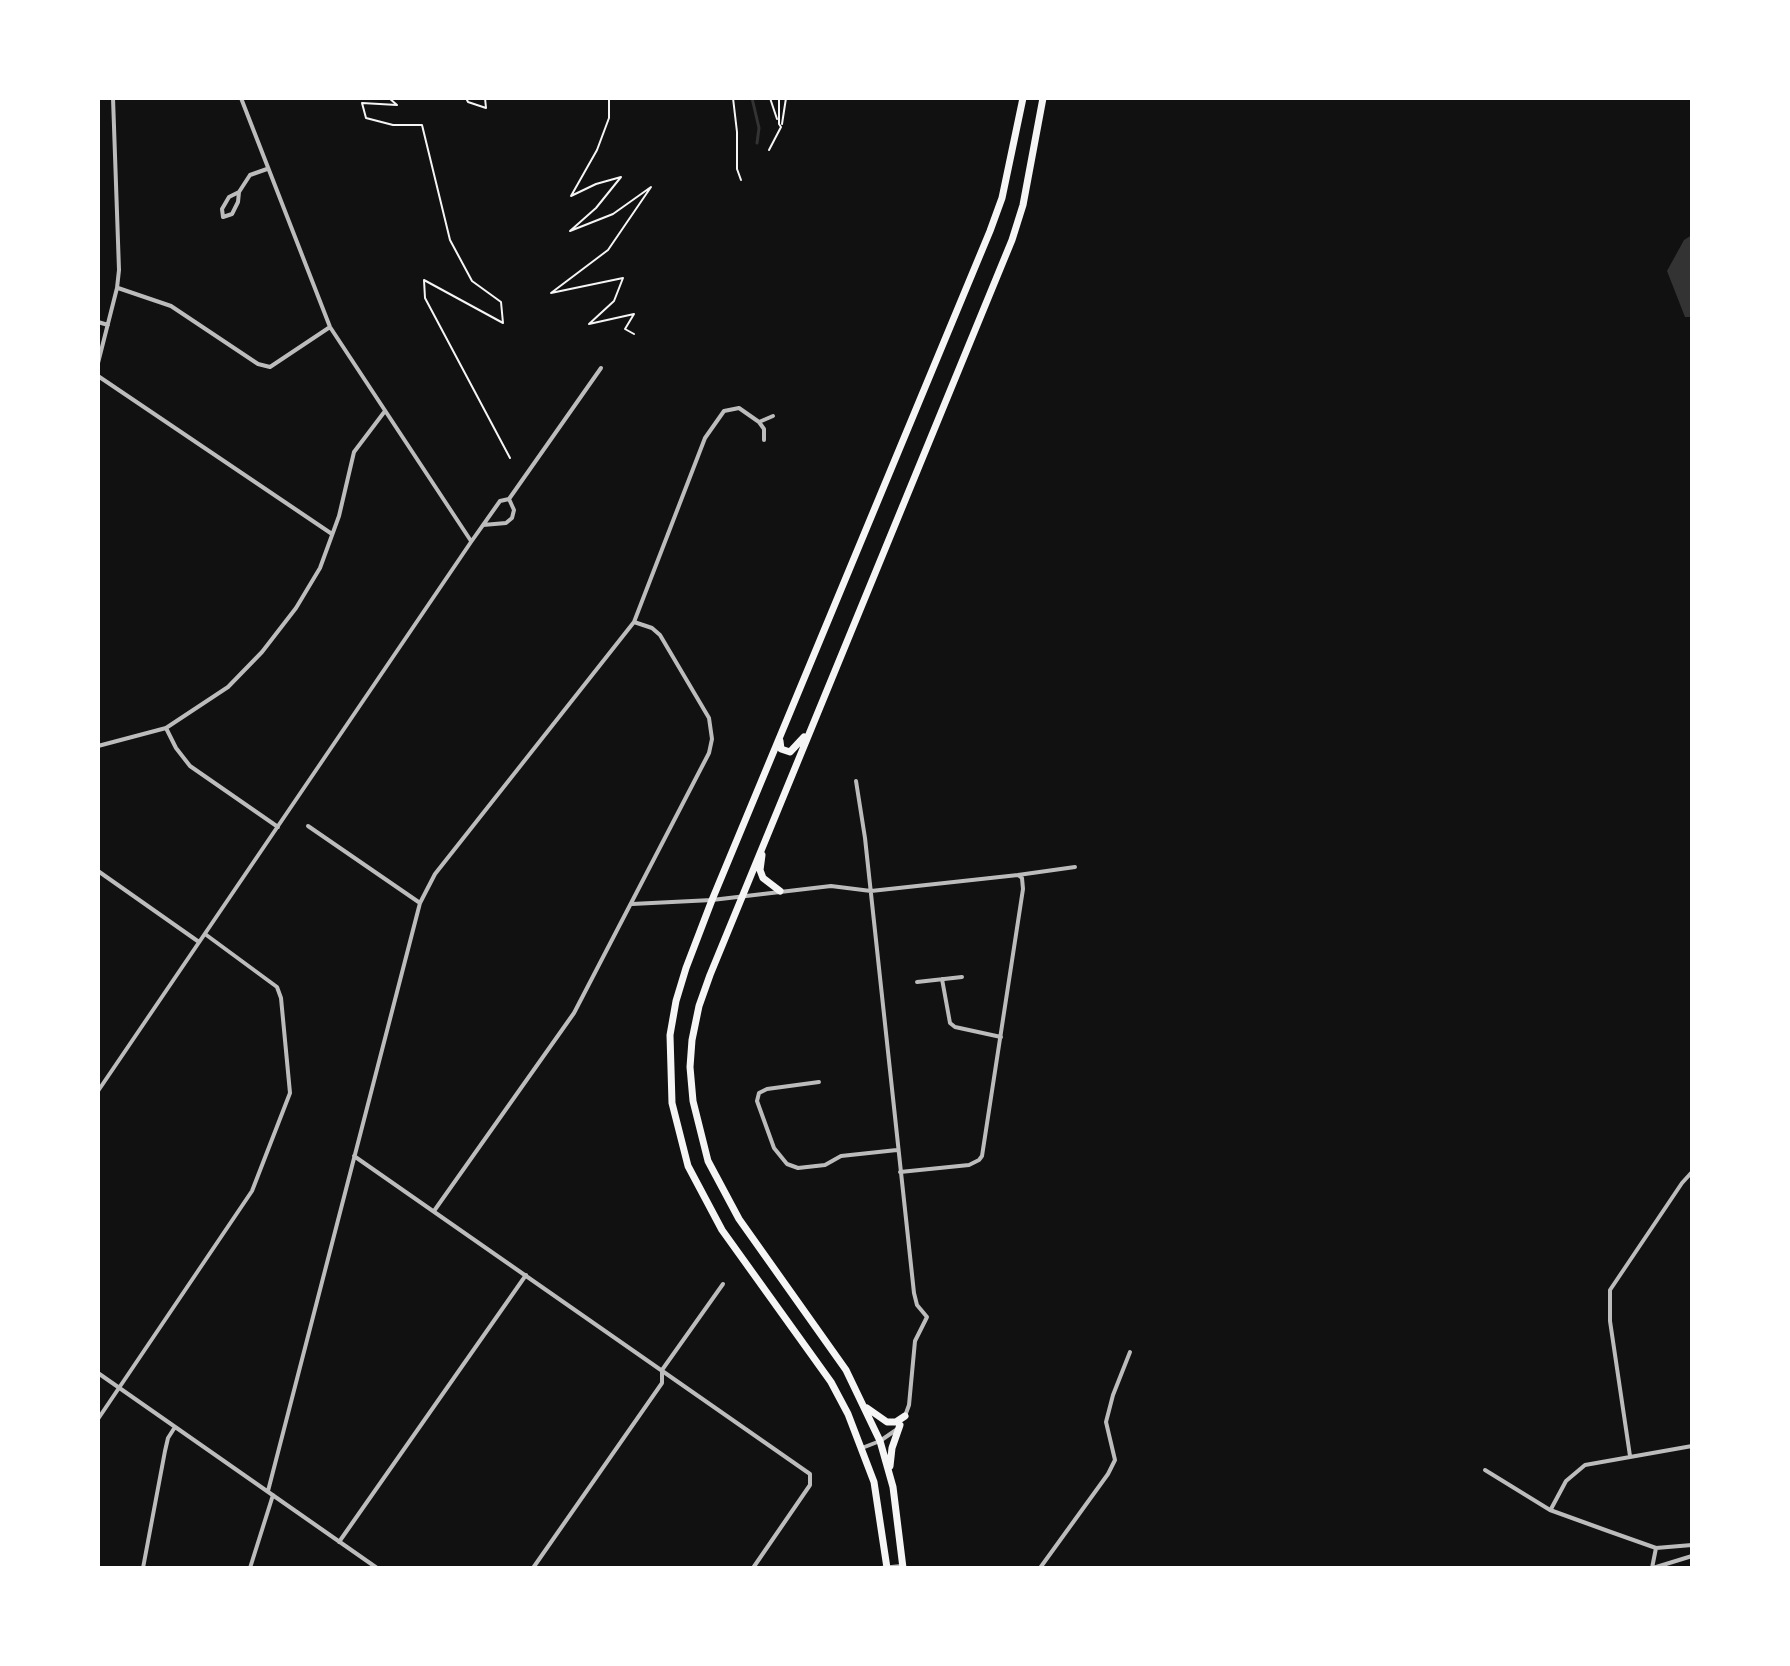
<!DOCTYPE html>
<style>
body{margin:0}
#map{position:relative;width:1790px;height:1666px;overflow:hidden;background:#111;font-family:"Fira Sans Condensed",sans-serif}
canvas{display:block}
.frame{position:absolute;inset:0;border:100px solid #fff;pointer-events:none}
</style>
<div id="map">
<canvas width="1790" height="1666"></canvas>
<div class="frame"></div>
</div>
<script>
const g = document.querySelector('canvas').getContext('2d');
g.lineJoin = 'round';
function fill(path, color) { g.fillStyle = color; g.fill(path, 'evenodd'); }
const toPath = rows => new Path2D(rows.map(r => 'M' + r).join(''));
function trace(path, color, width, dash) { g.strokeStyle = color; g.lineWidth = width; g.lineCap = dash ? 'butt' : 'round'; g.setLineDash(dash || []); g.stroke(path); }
fill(toPath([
 [1692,235,1692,317,1685,317,1667,271,1684,240]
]), '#333');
trace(toPath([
 [752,98,759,128,757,143]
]), '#333', 3);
trace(toPath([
 [389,98,397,105,362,103,366,118,393,125,422,125,450,240,472,281,501,302,503,323,424,280,425,298,510,458],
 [466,98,468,102,486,108,485,98],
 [609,98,609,118,597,150,571,196,596,184,621,177,596,208,570,231,613,214,651,187,608,250,551,293,623,278,614,301,589,324,634,314,625,329,634,334],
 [733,98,737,132,737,169,741,180],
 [770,98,777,119],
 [782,124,786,98],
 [769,150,781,127,779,124,779,98]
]), '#f5f5f5', 2);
trace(toPath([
 [241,98,330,327,471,541],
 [239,192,238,202,232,214,223,217,222,209,229,197,239,192,250,175,267,169],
 [118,288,171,306,258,364,270,367,330,327],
 [98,322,108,325],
 [98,363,117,288,119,270,113,98],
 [98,376,332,534],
 [759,422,773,416],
 [483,525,506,523,512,518,514,510,509,499,601,368],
 [166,728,176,748,190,766,278,827],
 [98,746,166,728,228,687,262,652,296,608,320,568,339,516,354,452,385,411],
 [856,781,865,838,914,1293,917,1305,927,1317,915,1341,909,1405,905,1416],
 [308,826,420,903],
 [98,871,199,942],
 [1018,875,1075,867],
 [632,904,712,900,831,886,871,891,1018,875,1022,878,1023,889,982,1156,979,1160,969,1165,900,1172],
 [942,979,950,1023,955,1027,1001,1037],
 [917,982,962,977],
 [819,1082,767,1089,759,1093,757,1101,774,1148,787,1164,798,1168,825,1165,841,1156,897,1150],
 [98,1091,471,542,500,501,509,499],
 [354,1156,810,1474,810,1485,753,1568],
 [434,1211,574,1013,709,753,712,739,709,718,660,635,652,628,634,622],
 [98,1373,377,1568],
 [98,1419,252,1191,290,1093,281,998,277,987,205,934],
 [862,1448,880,1441,896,1430],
 [1630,1456,1610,1321,1610,1290,1682,1183,1692,1172],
 [1485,1470,1550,1510,1608,1531,1656,1548,1692,1545],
 [268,1491,420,903,435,874,634,622,705,438,724,411,739,408,759,422,764,429,764,440],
 [1551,1509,1566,1481,1585,1465,1692,1446],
 [339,1542,526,1275],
 [143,1568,165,1451,168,1438,175,1427],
 [250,1568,273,1495],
 [533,1568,662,1383,662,1370,723,1284],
 [881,1568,902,1566],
 [1040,1568,1108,1474,1115,1460,1106,1422,1113,1395,1130,1352],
 [1652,1568,1656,1548],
 [1653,1568,1692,1556]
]), '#bcbcbc', 4);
trace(toPath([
 [780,741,781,749,790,752,804,737],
 [762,855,760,870,763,878,780,891],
 [867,1408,887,1422,896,1422,905,1416],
 [890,1466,892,1448,900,1425],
 [887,1568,874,1482,848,1414,831,1382,722,1230,688,1166,672,1103,670,1035,676,1001,686,968,712,900,990,231,1002,198,1023,98],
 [903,1568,893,1487,880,1441,846,1370,739,1219,708,1161,693,1101,690,1067,692,1040,699,1006,710,975,1012,240,1023,205,1043,98]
]), '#f5f5f5', 7);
</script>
